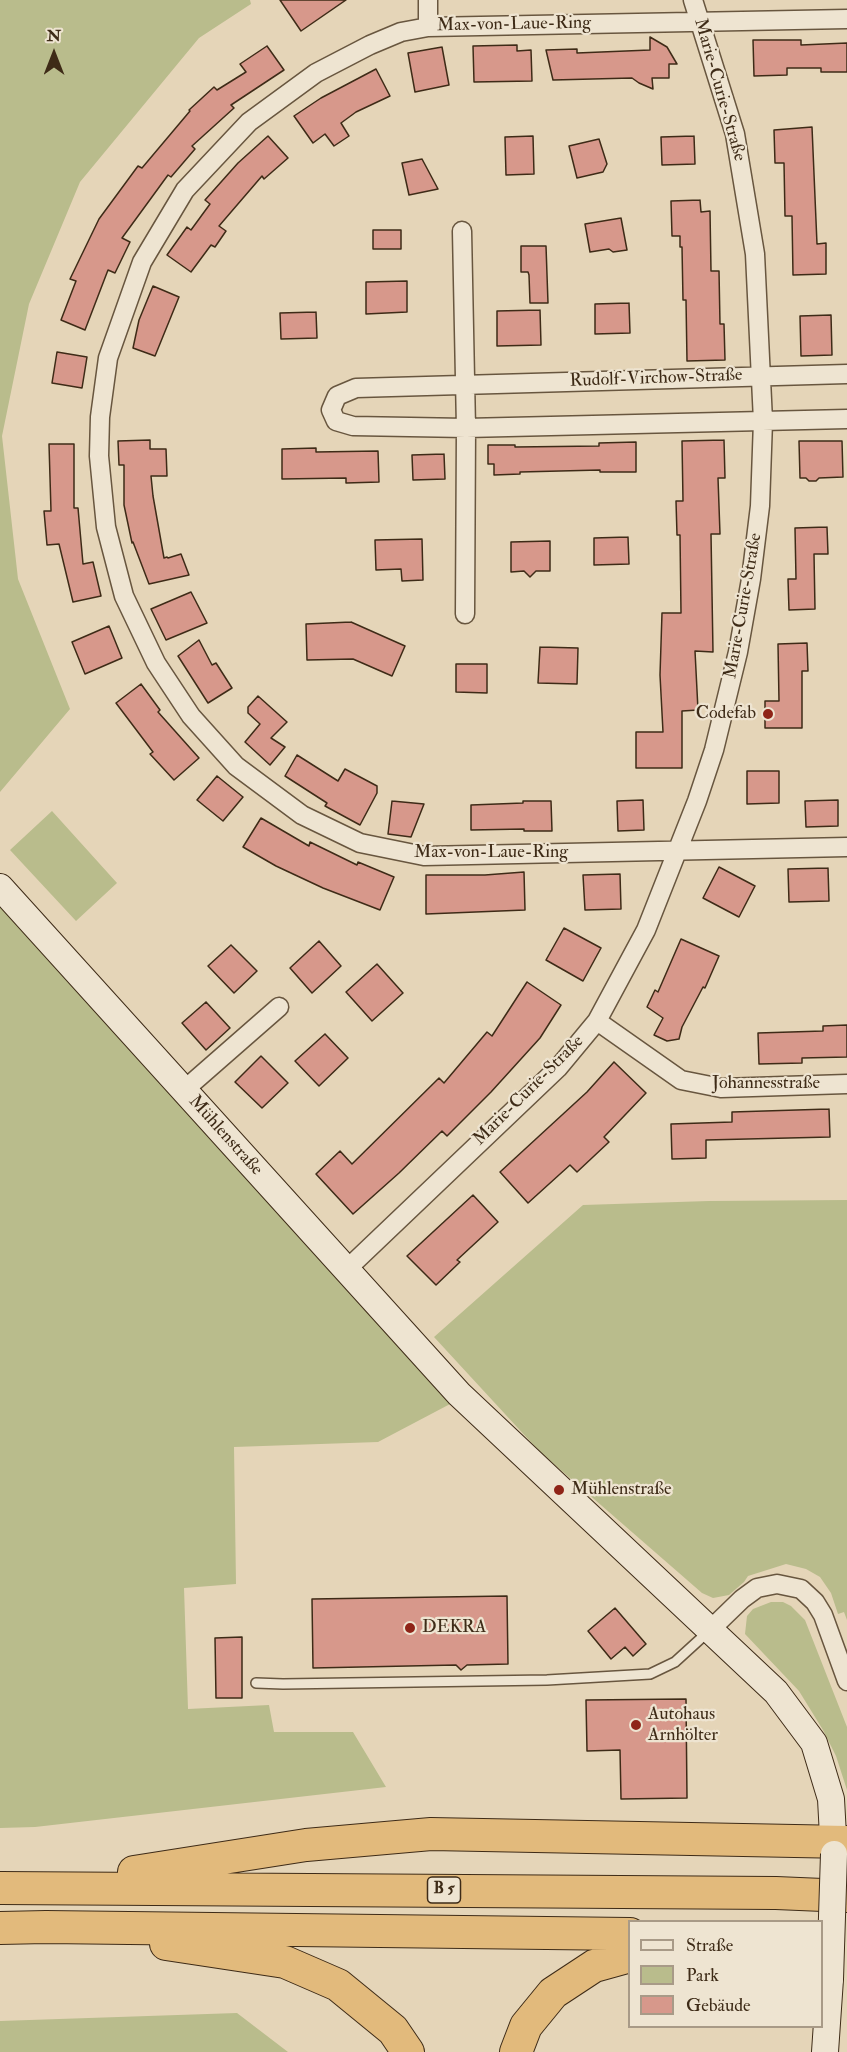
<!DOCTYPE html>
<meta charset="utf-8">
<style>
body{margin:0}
#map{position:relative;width:847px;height:2052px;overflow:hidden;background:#e5d5b8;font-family:"IM FELL Double Pica",serif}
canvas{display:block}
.legend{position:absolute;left:628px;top:1920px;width:195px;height:108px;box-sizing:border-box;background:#eee4d1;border:2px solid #a89a87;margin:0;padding:8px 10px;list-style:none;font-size:18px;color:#3e2b17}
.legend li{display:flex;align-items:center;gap:12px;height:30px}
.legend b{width:30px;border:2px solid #a89a87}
.north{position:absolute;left:24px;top:24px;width:60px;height:60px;-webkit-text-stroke:4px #eee4d1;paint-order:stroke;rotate:0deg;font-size:16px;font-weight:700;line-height:24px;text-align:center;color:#3e2b17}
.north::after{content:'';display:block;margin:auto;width:21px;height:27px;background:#3e2b17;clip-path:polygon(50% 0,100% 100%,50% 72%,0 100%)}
</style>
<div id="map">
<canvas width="847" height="2052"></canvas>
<ul class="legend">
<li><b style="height:8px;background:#eee4d1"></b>Straße</li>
<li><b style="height:16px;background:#b9bc8c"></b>Park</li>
<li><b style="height:16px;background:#d7988b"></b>Gebäude</li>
</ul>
<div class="north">N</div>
</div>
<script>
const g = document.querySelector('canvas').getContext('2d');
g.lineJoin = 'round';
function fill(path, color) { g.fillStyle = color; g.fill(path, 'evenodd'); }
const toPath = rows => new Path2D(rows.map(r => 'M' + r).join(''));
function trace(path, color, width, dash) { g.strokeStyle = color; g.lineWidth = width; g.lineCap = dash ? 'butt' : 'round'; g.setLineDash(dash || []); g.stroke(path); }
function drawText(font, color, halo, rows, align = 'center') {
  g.font = font + ' "IM FELL Double Pica",serif'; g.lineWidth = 4.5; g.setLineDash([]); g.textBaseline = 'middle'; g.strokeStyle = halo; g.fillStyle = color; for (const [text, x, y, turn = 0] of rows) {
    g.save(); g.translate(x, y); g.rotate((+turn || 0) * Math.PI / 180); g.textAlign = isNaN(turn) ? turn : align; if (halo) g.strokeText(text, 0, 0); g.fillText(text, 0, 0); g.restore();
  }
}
fill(toPath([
 [0,0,250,0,251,4,199,38,80,182,29,304,2,436,18,579,70,709,0,792],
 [52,811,117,883,76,921,10,850],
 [0,902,452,1403,378,1442,234,1447,236,1584,184,1588,188,1709,269,1705,274,1732,353,1732,386,1787,35,1827,0,1828],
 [847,1200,847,1620,844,1612,838,1614,831,1593,820,1577,806,1569,786,1564,748,1576,744,1582,729,1595,713,1598,702,1593,540,1452,434,1337,583,1205,709,1201],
 [771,1602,783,1602,791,1606,805,1620,847,1727,847,1790,836,1756,823,1730,799,1691,745,1634,747,1616,753,1609],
 [237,2013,288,2052,0,2052,0,2021]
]), '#b9bc8c');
const building = toPath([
 [280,0,346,0,301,31,280,0],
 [650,37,667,47,677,64,669,64,669,78,652,78,653,89,639,83,632,78,553,80,546,50,577,49,577,53,650,50,650,37],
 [753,40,801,40,801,45,847,43,847,72,821,72,821,68,787,68,787,75,754,76,753,40],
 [517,45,517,51,531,50,532,81,474,82,473,46,517,45],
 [267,46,284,70,231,105,234,108,192,146,195,149,171,177,168,175,122,238,130,242,115,273,108,270,85,330,61,320,76,281,70,279,99,219,138,166,142,168,190,111,189,110,214,87,217,90,246,72,240,64,267,46],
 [442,47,449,85,415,92,408,53,442,47],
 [376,69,390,96,356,112,341,123,349,136,334,146,325,134,313,143,294,116,321,98,376,69],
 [812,127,817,244,826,243,826,274,793,275,792,216,785,216,784,163,775,163,774,130,812,127],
 [268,136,288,158,264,179,262,176,219,226,226,231,215,247,211,245,191,272,167,255,187,227,191,230,210,204,205,200,238,163,268,136],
 [533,136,534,174,506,175,505,137,533,136],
 [694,136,695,164,662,165,661,137,694,136],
 [599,139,607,164,603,172,577,178,569,146,599,139],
 [422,159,438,189,409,195,402,163,422,159],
 [700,200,701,212,710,211,711,271,719,271,720,324,724,324,725,360,687,361,686,300,683,300,682,247,680,247,680,236,672,236,671,201,700,200],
 [621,218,627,250,613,252,609,249,590,252,585,224,621,218],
 [373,230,401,230,401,249,373,249,373,230],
 [521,246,546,246,548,303,530,303,529,275,528,272,521,272,521,246],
 [407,281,407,312,366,314,366,282,407,281],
 [153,286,179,297,155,356,133,348,139,320,153,286],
 [629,303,630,333,595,334,595,304,629,303],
 [540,310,541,345,497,346,497,311,540,310],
 [316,312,317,338,281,339,280,313,316,312],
 [831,315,832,355,801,356,800,316,831,315],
 [57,352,87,357,82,388,52,383,57,352],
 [150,440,150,449,166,449,167,476,151,476,153,496,164,558,167,557,168,558,181,554,189,575,149,584,133,542,132,543,124,505,124,465,119,465,118,441,150,440],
 [724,440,725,478,718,478,720,534,711,534,713,652,695,651,698,710,682,711,682,768,636,768,636,732,663,732,660,675,662,613,681,613,680,535,677,535,676,501,683,501,682,441,724,440],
 [799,441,842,441,843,477,819,478,816,481,809,481,806,478,800,478,799,441],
 [636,442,636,472,600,472,600,470,520,472,520,474,494,475,494,464,488,464,488,445,515,445,515,447,599,446,599,443,636,442],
 [49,444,74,444,74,508,78,508,83,564,93,562,101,596,73,602,59,544,47,545,44,511,51,511,49,444],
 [316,448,316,452,378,451,379,482,346,483,346,478,282,479,282,449,316,448],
 [444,454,445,479,413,480,412,455,444,454],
 [827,527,828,554,814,554,815,609,789,610,788,579,796,579,795,528,827,527],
 [628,537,629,564,594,565,594,538,628,537],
 [422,539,423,580,402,581,401,569,376,570,375,540,422,539],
 [550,541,550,571,536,571,530,577,524,571,511,572,511,542,550,541],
 [191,592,207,623,166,640,151,609,191,592],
 [351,622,405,646,392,676,353,659,307,660,306,624,351,622],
 [109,626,122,658,85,674,72,642,109,626],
 [199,640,212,665,216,663,232,688,208,703,178,656,199,640],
 [807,643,808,671,802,671,802,728,765,728,765,701,779,701,778,644,807,643],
 [540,647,578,648,577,684,538,683,540,647],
 [456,664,487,664,487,693,456,692,456,664],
 [141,684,160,710,158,712,199,758,174,780,150,754,153,752,116,703,141,684],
 [258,696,287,722,271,738,285,747,270,765,245,742,260,724,248,713,248,707,258,696],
 [297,755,338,781,345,769,377,786,377,793,360,825,325,806,327,803,285,776,297,755],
 [747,771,779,771,779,803,747,804,747,771],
 [217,776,243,797,223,821,197,800,217,776],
 [643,800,644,830,618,831,617,801,643,800],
 [838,800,838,826,806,827,805,801,838,800],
 [392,801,424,804,411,837,388,834,392,801],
 [523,801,551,801,552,831,524,831,524,829,471,830,471,805,523,803,523,801],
 [261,818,309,846,310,842,357,865,358,862,394,877,380,910,323,888,276,866,243,847,261,818],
 [719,867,755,886,739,917,703,898,719,867],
 [828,868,829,901,789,902,788,869,828,868],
 [524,872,525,910,426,914,426,875,485,875,524,872],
 [620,874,621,909,585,910,583,875,620,874],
 [564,928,601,948,583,981,546,960,564,928],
 [681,939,719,956,705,988,703,987,682,1027,679,1039,667,1041,654,1035,663,1018,647,1007,655,990,658,992,681,939],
 [319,941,341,966,312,993,290,968,319,941],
 [231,945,257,971,234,993,208,966,231,945],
 [377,964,403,993,372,1021,346,992,377,964],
 [527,982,561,1005,540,1038,491,1092,447,1136,442,1131,399,1173,353,1214,316,1174,340,1151,352,1164,439,1078,444,1083,487,1032,492,1036,527,982],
 [206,1002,230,1028,206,1050,182,1023,206,1002],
 [847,1025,847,1057,802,1058,802,1063,759,1064,758,1033,823,1031,823,1026,847,1025],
 [325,1034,348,1058,319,1086,295,1061,325,1034],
 [261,1056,288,1083,262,1108,235,1082,261,1056],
 [614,1062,646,1093,604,1137,609,1142,577,1172,570,1165,528,1203,500,1172,587,1092,614,1062],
 [829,1109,830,1137,706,1140,706,1158,672,1159,671,1124,732,1122,732,1112,829,1109],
 [473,1195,498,1222,457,1260,460,1262,436,1285,407,1256,473,1195],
 [507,1596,508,1664,467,1665,461,1670,456,1665,313,1668,312,1599,507,1596],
 [615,1608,646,1644,633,1656,625,1647,611,1659,588,1631,615,1608],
 [242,1637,242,1698,216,1698,215,1638,242,1637],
 [686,1699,687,1798,621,1799,620,1750,587,1751,586,1700,686,1699]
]);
fill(building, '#d7988b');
trace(building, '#3e2b17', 1.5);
const lane = toPath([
 [256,1683,283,1684,547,1680,650,1674,675,1662,709,1631]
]);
const street = toPath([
 [428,0,428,27],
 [847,19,428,27,401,32,370,45,316,73,249,122,185,190,142,262,108,358,100,417,99,456,106,527,124,596,156,663,191,716,236,766,302,815,360,843,424,856,847,847],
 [462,231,466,428,465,614],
 [847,374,356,388,337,396,331,410,336,421,353,426,466,428,847,419],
 [597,1021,681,1080,721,1088,847,1084],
 [183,1091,279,1007],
 [346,1270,558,1068,597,1021,646,930,697,801,714,750,738,652,751,579,760,506,763,421,755,254,735,134,693,0],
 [710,1630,742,1599,757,1588,777,1584,801,1589,815,1602,823,1615,847,1681]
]);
const secondary = toPath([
 [0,887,459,1394,776,1692,814,1743,831,1799,834,1854],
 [825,2052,830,1979]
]);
const highway = toPath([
 [134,1872,306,1845,431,1834,847,1842],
 [0,1888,776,1893,847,1896],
 [0,1928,46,1927,630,1934],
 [166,1944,285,1962,338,1985,393,2030,408,2052],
 [516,2052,526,2026,553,1993,594,1966,630,1956]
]);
trace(lane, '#68563f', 12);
trace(street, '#68563f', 21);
trace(secondary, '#3e2b17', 28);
trace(highway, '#3e2b17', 34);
trace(lane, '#eee4d1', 9);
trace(street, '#eee4d1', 18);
trace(secondary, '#eee4d1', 26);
trace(highway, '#e2ba7c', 32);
const secondaryBridge = toPath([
 [830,1979,834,1854]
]);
trace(secondaryBridge, '#3e2b17', 28, []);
trace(secondaryBridge, '#eee4d1', 26);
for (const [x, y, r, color] of [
 [768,714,6,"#8f2418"],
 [559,1490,6,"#8f2418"],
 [410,1628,6,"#8f2418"],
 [636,1725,6,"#8f2418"]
]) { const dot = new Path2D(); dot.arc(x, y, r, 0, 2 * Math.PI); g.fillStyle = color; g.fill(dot); trace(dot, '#eee4d1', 2); }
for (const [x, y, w] of [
 [444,1890,33]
]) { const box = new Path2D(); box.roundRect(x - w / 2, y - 13, w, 26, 4.5); g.fillStyle = '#eee4d1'; g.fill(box); trace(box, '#3e2b17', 1.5); }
drawText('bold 16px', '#3e2b17', null, [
 ["B 5",444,1890]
]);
drawText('18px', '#3e2b17', '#eee4d1', [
 ["Max-von-Laue-Ring",514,25,-1],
 ["Marie-Curie-Straße",719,90,74],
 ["Rudolf-Virchow-Straße",656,379,-2],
 ["Marie-Curie-Straße",744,606,-80],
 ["Max-von-Laue-Ring",491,853],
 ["Johannesstraße",766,1084],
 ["Marie-Curie-Straße",529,1091,-45],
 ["Mühlenstraße",225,1136,48]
]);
drawText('18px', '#3e2b17', '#eee4d1', [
 ["Codefab",756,714,"right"],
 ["Mühlenstraße",571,1490],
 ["DEKRA",422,1628],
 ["Autohaus",648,1715],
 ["Arnhölter",648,1736]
], 'left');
</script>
